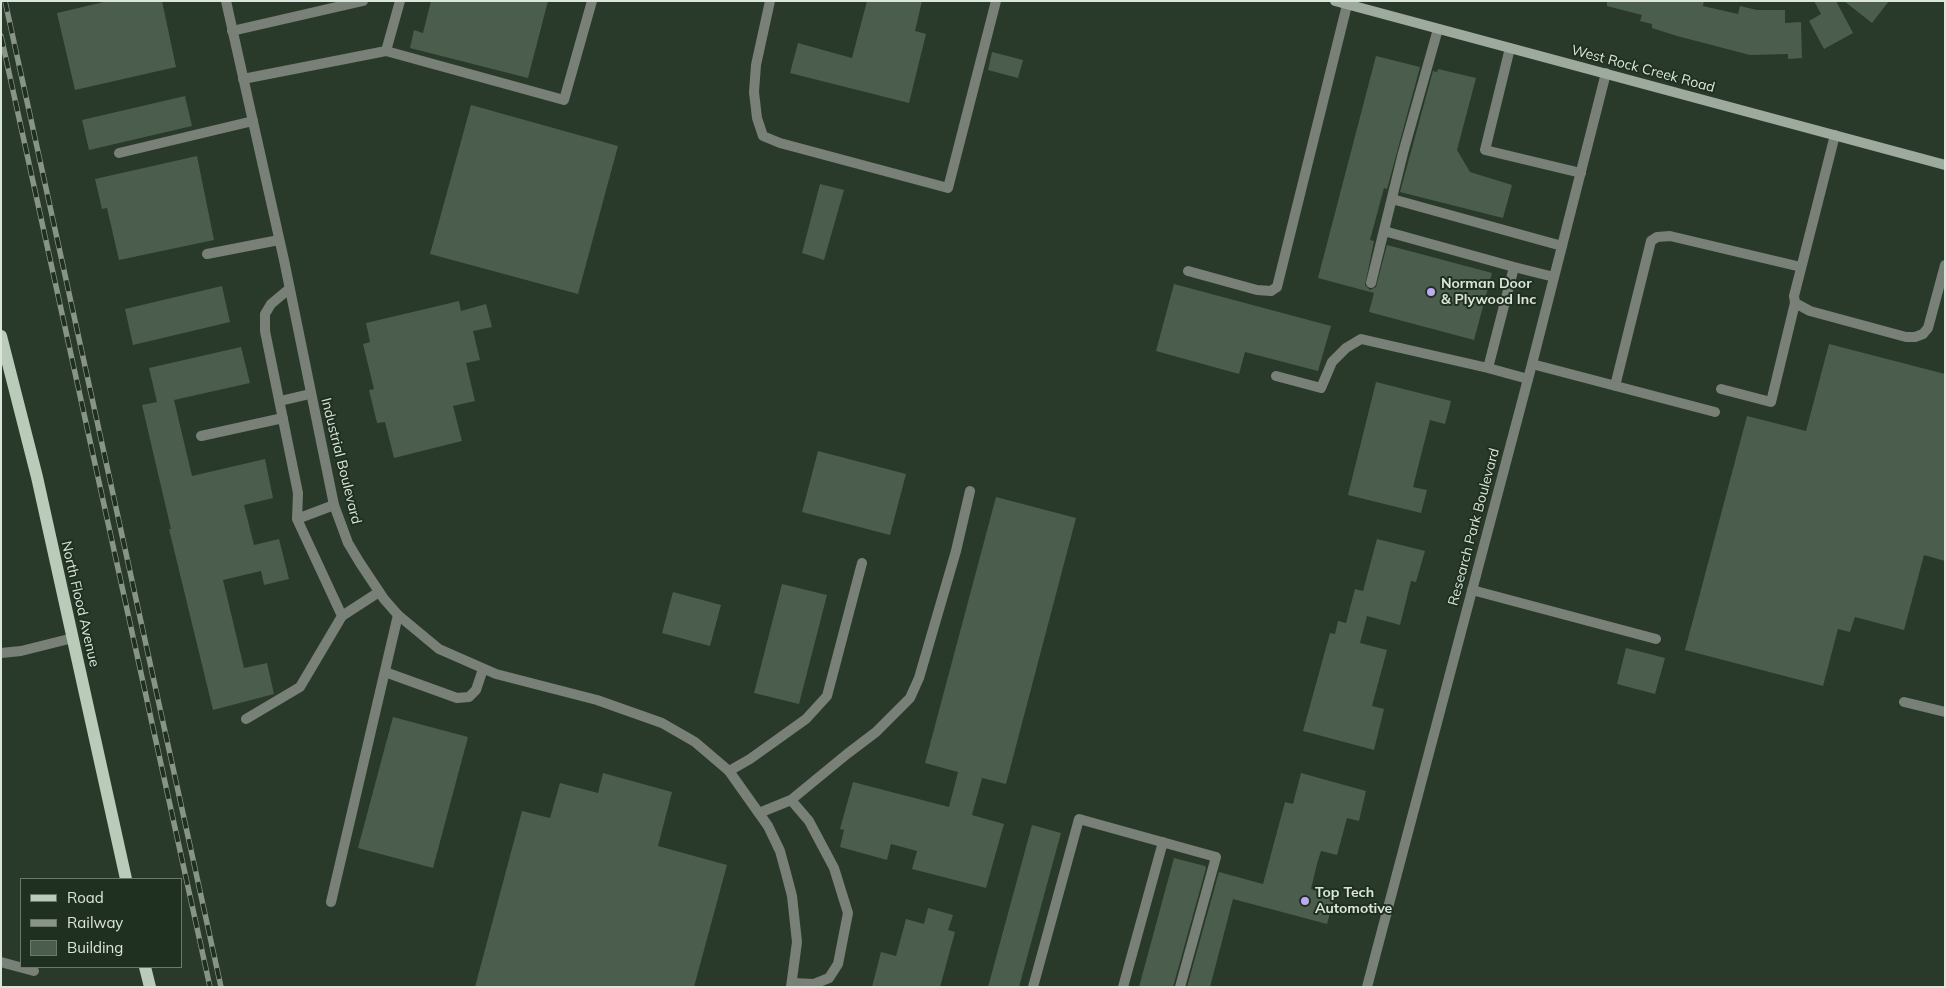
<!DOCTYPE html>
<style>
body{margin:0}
#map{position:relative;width:1946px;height:988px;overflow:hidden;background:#2a3a2a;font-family:Mulish,sans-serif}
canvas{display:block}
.frame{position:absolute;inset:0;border:2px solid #dbe5db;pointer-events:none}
.legend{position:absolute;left:20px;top:878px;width:162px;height:90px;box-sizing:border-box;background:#203020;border:1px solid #6b786b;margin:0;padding:6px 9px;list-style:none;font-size:15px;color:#dbe5db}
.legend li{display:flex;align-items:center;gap:10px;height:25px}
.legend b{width:25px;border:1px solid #6b786b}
</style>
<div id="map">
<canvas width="1946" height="988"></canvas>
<div class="frame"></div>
<ul class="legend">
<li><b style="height:6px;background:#bacbba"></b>Road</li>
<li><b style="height:6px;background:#879487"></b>Railway</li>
<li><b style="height:14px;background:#4b5d4c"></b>Building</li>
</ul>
</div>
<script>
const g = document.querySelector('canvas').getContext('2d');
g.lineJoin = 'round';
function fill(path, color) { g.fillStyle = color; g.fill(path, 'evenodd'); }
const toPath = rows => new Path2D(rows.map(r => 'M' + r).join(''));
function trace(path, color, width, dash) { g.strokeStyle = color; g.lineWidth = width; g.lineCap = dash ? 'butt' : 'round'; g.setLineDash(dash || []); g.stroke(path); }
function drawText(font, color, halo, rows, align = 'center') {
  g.font = font + ' Mulish,sans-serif'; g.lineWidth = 4; g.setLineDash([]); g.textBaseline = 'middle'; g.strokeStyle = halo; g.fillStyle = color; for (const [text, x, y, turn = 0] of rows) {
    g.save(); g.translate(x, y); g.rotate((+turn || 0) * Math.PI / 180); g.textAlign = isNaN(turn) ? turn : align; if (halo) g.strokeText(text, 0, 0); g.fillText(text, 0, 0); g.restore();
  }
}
fill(toPath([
 [108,1,162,1,176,67,75,90,57,13],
 [431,1,548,1,528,78,410,48,414,30,423,33],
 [867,1,922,1,915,31,926,34,909,103,790,73,798,43,852,58],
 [1607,1,1704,1,1703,6,1738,14,1740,6,1757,10,1785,10,1785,23,1801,22,1802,58,1788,59,1788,54,1750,55,1677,36,1652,28,1652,24,1640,21,1642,15,1607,6],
 [1814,1,1836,1,1853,33,1824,49,1809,21,1821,14],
 [1844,1,1889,1,1872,23],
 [992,52,1023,60,1018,78,988,70],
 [1376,56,1420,67,1387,189,1384,188,1370,240,1374,241,1365,285,1370,290,1376,287,1387,245,1492,273,1474,340,1369,312,1374,293,1318,278],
 [1438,69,1476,78,1457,150,1470,172,1512,185,1503,218,1400,192,1433,71,1437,72],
 [185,96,192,126,89,150,82,120],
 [471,105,618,146,578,294,430,254],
 [197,156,214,240,119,260,107,208,102,209,95,179],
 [820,184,844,190,824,260,802,253],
 [1174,284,1331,326,1318,371,1245,352,1239,374,1156,351],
 [222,286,230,322,133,345,125,309],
 [459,301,461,311,486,304,492,327,473,331,480,360,466,363,475,401,453,406,462,441,394,458,385,422,377,423,369,390,374,389,363,344,370,342,366,323],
 [1829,344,1945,374,1945,561,1924,555,1904,630,1855,617,1850,632,1838,629,1823,686,1685,650,1747,416,1806,431],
 [241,347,250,383,174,400,192,476,265,459,273,498,244,505,254,545,279,539,289,579,264,585,261,571,223,580,244,668,267,663,274,694,213,710,169,529,171,529,142,405,157,402,149,368],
 [1376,382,1451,401,1445,424,1430,420,1413,487,1427,490,1421,513,1348,495],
 [818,451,906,474,890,535,802,512],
 [996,497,1076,518,1006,784,982,778,972,815,1004,824,986,888,912,869,917,851,891,844,887,860,840,847,844,830,840,829,853,782,949,807,958,772,925,763],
 [1377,539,1425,551,1416,582,1411,581,1400,625,1367,616,1360,643,1387,650,1372,706,1384,709,1374,750,1303,731,1330,633,1335,634,1338,621,1346,623,1355,589,1363,591],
 [782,584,827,595,799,704,754,693],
 [673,592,721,605,710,646,662,633],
 [1626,648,1665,658,1655,694,1617,684],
 [393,717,468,737,433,868,358,848],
 [603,773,672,792,658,846,727,865,694,987,475,987,522,811,550,818,560,783,598,793],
 [1301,773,1366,791,1359,821,1347,818,1337,855,1321,851,1317,864,1311,889,1335,895,1327,924,1233,899,1210,987,1187,987,1219,872,1263,884,1285,802,1293,804],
 [1032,825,1061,833,1019,987,988,987],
 [1174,858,1205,866,1206,868,1173,987,1139,987],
 [928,908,953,915,948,930,955,932,940,987,872,987,881,952,896,956,906,919,924,924]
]), '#4b5d4c');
trace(toPath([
 [770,1,756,65,754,92,757,118,763,136,780,143,948,188,996,1],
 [232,31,363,1],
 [1510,48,1485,150,1581,173],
 [386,51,564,100,592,1],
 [243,79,386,51,400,1],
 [1835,135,1794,296,1795,303,1810,311,1906,337,1915,337,1923,334,1928,328,1945,265],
 [119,153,253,121],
 [1392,199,1562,246],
 [207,254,279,240],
 [1514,267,1554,277],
 [1188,271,1257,290,1271,291,1277,287,1347,5],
 [1371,283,1403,153,1438,29],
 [289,289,271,304,265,314,265,331,298,493,297,519],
 [1532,364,1715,412],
 [1488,368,1528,379],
 [1276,376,1321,388,1332,362,1346,348,1361,339,1488,368,1514,267,1384,231],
 [1615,386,1651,241,1657,237,1670,236,1801,267],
 [1721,389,1771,402,1795,303],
 [280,401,310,394],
 [201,436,283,418],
 [334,505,297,519,342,616],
 [1472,590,1656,639],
 [385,672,457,698,469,697,476,690,483,669],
 [1904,702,1945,712],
 [246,719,300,687,342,616,379,592],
 [729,771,750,759,806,719,827,696,862,563],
 [791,800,847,754,876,732,910,698,919,678,956,551,970,491],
 [759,813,791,800,809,821,834,868,848,913,838,964,829,978,814,984,792,983],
 [331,902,398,615],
 [1033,987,1079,819,1216,857,1180,987],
 [1123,987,1163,842]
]), '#788078', 10);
trace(toPath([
 [226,1,284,260,334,505,348,543,360,563,384,599,398,615,439,649,496,674,597,700,662,723,695,742,729,771,768,826,780,851,786,873,792,896,797,942,791,987],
 [1,653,21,651,73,638],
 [1,962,34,971],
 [1367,987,1532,364,1606,73]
]), '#788078', 10);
trace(toPath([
 [1335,1,1945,165]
]), '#9daa9d', 10);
trace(toPath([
 [1,336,37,477,126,879],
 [145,967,150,987]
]), '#bacbba', 12);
const rail = toPath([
 [5,1,221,987],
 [1,36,210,987]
]);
trace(rail, '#879487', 5.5);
trace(rail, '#203020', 4, [11]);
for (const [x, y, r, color] of [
 [1431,292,5,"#bda9f5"],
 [1305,901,5,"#bda9f5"]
]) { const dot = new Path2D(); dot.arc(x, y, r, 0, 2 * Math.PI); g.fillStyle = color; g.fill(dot); trace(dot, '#203020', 2); }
drawText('14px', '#dbe5db', '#203020', [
 ["West Rock Creek Road",1643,69,15],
 ["Industrial Boulevard",341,461,76],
 ["Research Park Boulevard",1474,527,-75],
 ["North Flood Avenue",80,604,77]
]);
drawText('bold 14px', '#dbe5db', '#203020', [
 ["Norman Door",1441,284],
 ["& Plywood Inc",1441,300],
 ["Top Tech",1315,893],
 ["Automotive",1315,909]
], 'left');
</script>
